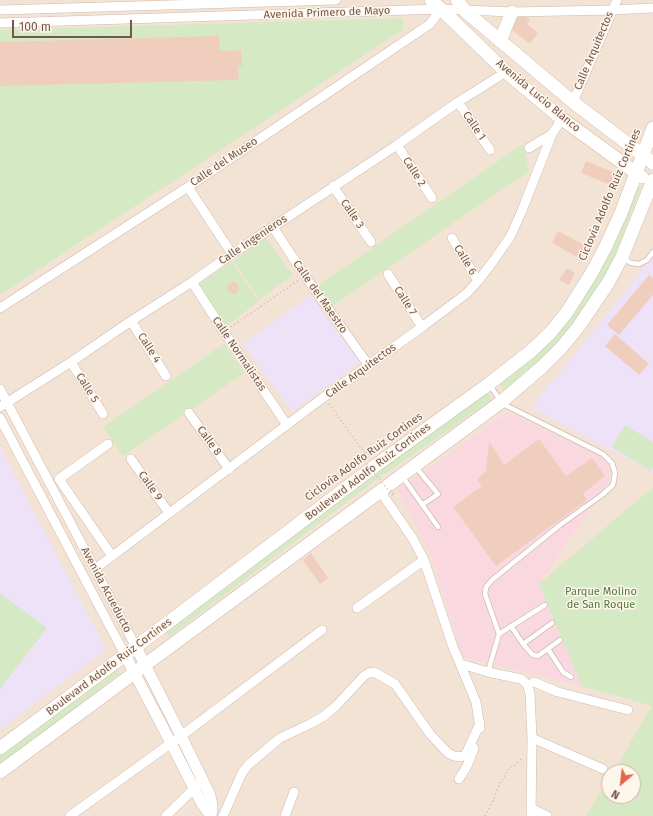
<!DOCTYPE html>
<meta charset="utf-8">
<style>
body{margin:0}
#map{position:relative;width:653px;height:816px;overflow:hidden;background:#fcf1e5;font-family:"Fira Sans",sans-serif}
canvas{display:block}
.north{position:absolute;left:601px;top:764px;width:40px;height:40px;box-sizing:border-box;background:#fef6eb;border:1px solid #c7b6ab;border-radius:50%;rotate:208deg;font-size:11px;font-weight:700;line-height:16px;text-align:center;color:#74574b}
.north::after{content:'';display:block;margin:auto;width:14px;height:18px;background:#e2654e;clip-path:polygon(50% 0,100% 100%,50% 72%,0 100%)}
.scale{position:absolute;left:12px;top:20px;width:120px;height:18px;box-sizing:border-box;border:2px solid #74574b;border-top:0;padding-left:5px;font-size:12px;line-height:14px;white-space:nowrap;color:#74574b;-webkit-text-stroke:3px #fef6eb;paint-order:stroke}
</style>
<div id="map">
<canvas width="653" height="816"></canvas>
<div class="north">N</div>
<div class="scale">100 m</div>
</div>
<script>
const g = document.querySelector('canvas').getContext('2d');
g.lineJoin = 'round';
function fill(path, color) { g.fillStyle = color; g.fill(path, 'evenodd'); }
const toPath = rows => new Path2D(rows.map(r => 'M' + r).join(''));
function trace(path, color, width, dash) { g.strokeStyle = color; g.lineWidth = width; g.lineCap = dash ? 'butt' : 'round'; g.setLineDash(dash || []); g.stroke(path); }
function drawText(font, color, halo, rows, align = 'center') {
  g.font = font + ' "Fira Sans",sans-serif'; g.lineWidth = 3; g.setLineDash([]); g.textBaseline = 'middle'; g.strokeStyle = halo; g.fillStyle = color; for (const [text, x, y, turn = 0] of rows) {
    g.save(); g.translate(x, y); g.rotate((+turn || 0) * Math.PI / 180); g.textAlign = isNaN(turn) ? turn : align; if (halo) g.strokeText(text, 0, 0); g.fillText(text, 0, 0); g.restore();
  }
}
fill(toPath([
 [0,0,653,0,653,816,0,816],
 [609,772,633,772,633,796,609,796]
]), '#f3e3d4');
fill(toPath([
 [653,257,653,472,531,408],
 [310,295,360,362,292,412,243,344],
 [0,447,106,649,0,730]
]), '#eee2f8');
fill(toPath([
 [508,412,597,454,610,465,610,480,539,584,582,686,463,657,430,554,397,490]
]), '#f9d9df');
fill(toPath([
 [402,18,404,29,0,295,0,30],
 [523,144,529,171,331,307,317,286],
 [633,182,641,189,605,280,577,323,543,361,504,391,500,384,538,353,569,316],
 [266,238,293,275,260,299,233,261],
 [231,261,259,301,226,326,198,284],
 [224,344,244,373,123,456,103,427],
 [486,391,492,400,373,482,169,637,165,629],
 [625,425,653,442,653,467,651,471,612,447],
 [653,487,653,816,586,816,609,778,609,796,633,796,633,772,613,772,652,706,582,686,539,584],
 [0,593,47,628,0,689],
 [115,663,120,673,0,767,0,752]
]), '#d5e9c4');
fill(toPath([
 [517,13,530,19,527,24,538,33,530,44,512,30],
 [219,36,220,51,241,50,242,66,238,66,239,80,0,86,0,42],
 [586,161,618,174,613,186,581,173],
 [558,231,588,247,581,259,552,243],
 [567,268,575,273,569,285,559,280],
 [649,275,653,278,653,295,619,335,607,325],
 '227 288a6 6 0 1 1 12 0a6 6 0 1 1-12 0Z',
 [615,334,649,364,639,375,605,346],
 [539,439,566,476,592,458,605,476,583,494,587,500,496,566,453,507,482,486,477,479,486,471,489,441,504,465],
 [311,553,328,578,320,584,303,560]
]), '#f0cebe');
const service = toPath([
 [623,258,631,263,639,264,647,260,653,252],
 [415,466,438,494,422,505],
 [402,476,438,527],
 [511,626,523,644,533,655,538,656,560,640],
 [499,634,545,605],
 [523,644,552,623],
 [548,649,563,672,571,677],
 [488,672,499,634,485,594,486,587,492,580,560,525,602,495,613,485,615,473,612,463,603,454,507,406,501,402,490,385]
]);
const minor = toPath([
 [0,10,336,0],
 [0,23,441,9,512,12,612,10,653,8],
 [458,102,490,150],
 [573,102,617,0],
 [397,145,432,198],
 [529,148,552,134],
 [333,186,371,242],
 [188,187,232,254],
 [273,227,305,276,369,366],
 [452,238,478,281],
 [388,274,422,327],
 [192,282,224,332,287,425],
 [0,308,188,187,430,24,441,9],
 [131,321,166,376],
 [71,362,103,414],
 [0,389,136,647],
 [0,407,71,362,131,321,192,282,232,254,397,145,458,102,506,72],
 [189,413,229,469],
 [0,418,125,655],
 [108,444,59,479,112,556],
 [131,459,169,513],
 [380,491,413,539,424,560,453,647,476,702,480,728],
 [95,569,324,397,422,327,466,294,478,281,494,260,510,237,521,213,552,134,562,119],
 [357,608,424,560],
 [461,664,488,672,521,679,527,684,530,693,532,738,531,816],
 [534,682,558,692,628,710],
 [532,738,603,769],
 [459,779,467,766,474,748],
 [531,808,547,816],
 [70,816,181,736,322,630],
 [166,816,203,780],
 [223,816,242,773,248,765,280,738,310,724,324,716,336,706,364,676,369,673,374,672,395,684,430,734,448,753,454,756,461,757,466,754,480,723],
 [285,816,294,792]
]);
const tertiary = toPath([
 [136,647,181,736,210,795,212,806,211,816],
 [125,655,171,743,202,804,211,816]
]);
const secondary = toPath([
 [431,0,441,9,506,72,562,119,642,177],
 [457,0,465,11,573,102,653,163],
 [500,41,512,12],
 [0,748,125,655,375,466,490,383,530,352,551,332,567,312,591,274,605,248,621,213,653,128],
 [0,772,501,402,542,367,562,347,579,326,608,283,622,257,653,180]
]);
trace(service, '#cfbbaf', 6);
trace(minor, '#cfbbaf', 10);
trace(tertiary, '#cfbbaf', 12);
trace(secondary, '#d2baac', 14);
trace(toPath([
 [231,327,299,280],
 [329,404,369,459],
 [485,816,494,799,500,783,510,767,515,765,523,757]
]), '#d5b2a1', 1.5, [1, 3]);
trace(service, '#fff', 4.5);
trace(minor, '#fff', 9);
trace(tertiary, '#fff', 11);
trace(secondary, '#fff', 13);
trace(toPath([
 [366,452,367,453,362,458,393,496,394,495,391,490]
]), '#d5b2a1', 1.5, [1, 3]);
drawText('11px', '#74574b', '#fef6eb', [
 ["Avenida Primero de Mayo",327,13,-2],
 ["Calle Arquitectos",594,51,-67],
 ["Avenida Lucio Blanco",538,96,40],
 ["Calle 1",474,126,56],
 ["Calle del Museo",224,162,-34],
 ["Calle 2",414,172,57],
 ["Ciclovía Adolfo Ruiz Cortines",610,195,-67],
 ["Calle 3",352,214,56],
 ["Calle Ingenieros",253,240,-34],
 ["Calle 6",465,260,59],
 ["Calle del Maestro",320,297,55],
 ["Calle 7",405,301,57],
 ["Calle 4",149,348,57],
 ["Calle Normalistas",239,354,56],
 ["Calle Arquitectos",361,371,-36],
 ["Calle 5",87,388,58],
 ["Calle 8",209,441,54],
 ["Ciclovía Adolfo Ruiz Cortines",364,457,-36],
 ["Boulevard Adolfo Ruiz Cortines",368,472,-37],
 ["Calle 9",150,486,55],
 ["Avenida Acueducto",106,590,62],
 ["Boulevard Adolfo Ruiz Cortines",109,667,-37]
]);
drawText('11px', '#567943', '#fef6eb', [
 ["Parque Molino",601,592],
 ["de San Roque",601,605]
]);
</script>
